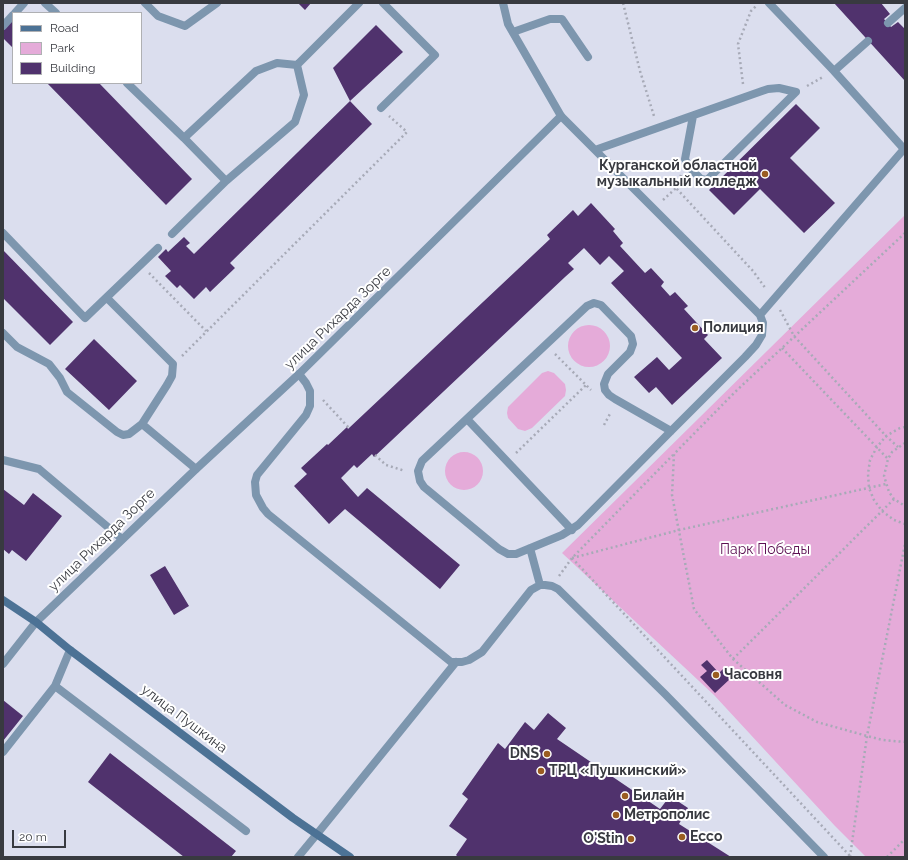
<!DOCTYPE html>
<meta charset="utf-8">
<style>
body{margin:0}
#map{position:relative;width:908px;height:860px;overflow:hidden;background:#dbdeee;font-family:Raleway,sans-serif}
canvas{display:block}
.frame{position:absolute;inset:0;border:4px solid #383a40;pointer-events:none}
.legend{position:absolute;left:12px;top:12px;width:130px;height:72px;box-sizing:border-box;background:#fff;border:1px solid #afb0b3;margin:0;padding:5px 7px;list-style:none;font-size:12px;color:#383a40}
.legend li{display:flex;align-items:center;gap:8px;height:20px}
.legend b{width:20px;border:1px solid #afb0b3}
.scale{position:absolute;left:12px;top:830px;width:54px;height:18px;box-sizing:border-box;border:2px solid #383a40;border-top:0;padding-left:5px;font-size:12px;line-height:14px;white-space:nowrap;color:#383a40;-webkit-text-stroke:3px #fff;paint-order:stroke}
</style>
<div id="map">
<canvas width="908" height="860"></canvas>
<div class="frame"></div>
<ul class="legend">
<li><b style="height:5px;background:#4c7295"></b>Road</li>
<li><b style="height:11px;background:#e5abd9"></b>Park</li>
<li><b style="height:11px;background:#50326d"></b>Building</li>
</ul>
<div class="scale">20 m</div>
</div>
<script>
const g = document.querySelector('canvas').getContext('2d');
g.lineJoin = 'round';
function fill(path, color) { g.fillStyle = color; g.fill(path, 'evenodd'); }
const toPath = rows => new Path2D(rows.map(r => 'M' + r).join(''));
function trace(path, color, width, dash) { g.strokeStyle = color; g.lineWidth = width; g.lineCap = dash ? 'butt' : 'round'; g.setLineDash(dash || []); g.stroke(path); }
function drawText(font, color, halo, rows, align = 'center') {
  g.font = font + ' Raleway,sans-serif'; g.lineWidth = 4; g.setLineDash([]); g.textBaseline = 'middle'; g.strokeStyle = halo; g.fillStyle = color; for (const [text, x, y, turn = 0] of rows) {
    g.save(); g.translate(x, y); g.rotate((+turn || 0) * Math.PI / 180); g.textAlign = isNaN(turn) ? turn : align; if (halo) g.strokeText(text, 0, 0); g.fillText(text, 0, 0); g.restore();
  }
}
fill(toPath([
 [905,215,905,857,866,857,835,826,714,695,562,553],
 '568 346a21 21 0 1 1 42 0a21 21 0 1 1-42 0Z',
 [548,371,554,373,565,384,566,390,565,396,532,428,525,431,518,429,508,418,507,413,508,407,542,373],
 '445 471a19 19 0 1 1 38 0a19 19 0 1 1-38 0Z'
]), '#e5abd9');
fill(toPath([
 [298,3,311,3,305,10],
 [834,3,881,3,890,14,884,19,891,27,898,22,905,29,905,81],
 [13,17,13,48,3,38,3,27],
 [376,25,403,52,350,101,372,124,230,263,235,268,210,292,206,287,194,299,180,285,177,288,165,276,171,271,158,257,166,249,168,252,184,237,190,243,186,246,194,254,350,101,333,68],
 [47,83,99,83,192,179,166,205],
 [796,104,820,128,790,158,835,203,804,233,760,189,734,215,709,190],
 [591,203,615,229,613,231,623,243,620,246,645,273,651,268,664,282,661,286,670,296,675,292,688,306,684,309,708,335,704,339,722,358,672,405,656,387,649,393,634,377,657,357,669,370,682,358,611,283,624,271,609,256,600,265,584,248,568,263,574,269,565,277,374,457,372,454,357,468,354,465,341,478,358,497,367,488,460,565,440,589,345,509,329,524,294,486,307,474,301,468,327,444,328,445,347,427,348,429,349,428,550,239,547,235,573,210,578,216],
 [3,250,73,322,50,345,3,298],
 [94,339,137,381,109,410,65,369],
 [3,489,24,505,33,493,62,516,26,561,12,550,9,554,3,549],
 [165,566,189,606,174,615,150,575],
 [707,660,719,673,723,669,731,678,715,693,700,677,707,671,701,665],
 [3,700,23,716,3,741],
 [548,713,566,728,557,739,660,809,670,796,688,808,679,824,731,857,458,857,456,855,467,839,449,826,468,799,462,794,498,743,505,749,525,722,534,730],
 [110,753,236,851,231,857,184,857,88,782]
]), '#50326d');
trace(toPath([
 [623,3,640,71,654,116],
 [743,84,738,44,751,11,757,5],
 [807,86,823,77],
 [681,175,676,188,753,271,766,289],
 [663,200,676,188],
 [905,233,735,392,674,454,672,495,694,609,733,659,785,705,817,722,867,736,883,740,905,742],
 [149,273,206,331],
 [780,310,794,336,886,436,898,447],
 [782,348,888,459],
 [555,354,591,390],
 [182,356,407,132,389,116],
 [323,400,349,428],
 [604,425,611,412],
 [905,427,900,428,886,436,877,447,870,460,868,474,869,488,874,500,882,511,894,520,905,524],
 [905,443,892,452,888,459,884,476,889,492,894,499,905,506],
 [516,453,586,385],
 [375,455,386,465,405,471],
 [572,558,850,856],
 [572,558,679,530,886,484],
 [559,576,572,558,673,455],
 [733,659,894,499],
 [850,857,867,736,905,544],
 [887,857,905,839]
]), '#a7aab7', 2.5, [2, 3]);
trace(toPath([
 [45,3,56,13],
 [145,3,158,16,185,26,217,3],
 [15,13,24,3],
 [888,23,905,8],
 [3,26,13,15],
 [513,32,550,19,562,19,588,57],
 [834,71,868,41],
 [127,83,184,138,226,181],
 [381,108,435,55,383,3],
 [561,116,760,315,763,323,762,335,756,345,745,357,671,431,578,525,562,535,516,554,508,554,499,549,424,487,420,481,418,471,422,461,587,306,594,303,601,305,631,336,633,344,630,352,608,374,604,384,605,390,609,395,615,399,671,431],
 [184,138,256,71,277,63,297,65],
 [595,150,762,91,768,89,779,88,796,92,707,180,701,179,689,167,685,159,693,116],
 [3,233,85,318,158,248],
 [172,234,226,181,295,122,304,95,297,65,359,3],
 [107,298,173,364,172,376,167,385,142,424,196,469],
 [760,315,904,149,834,71,769,3],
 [3,333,17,347,49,364,60,378,67,392,117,432,123,435,129,434,142,424],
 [299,374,306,383,310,391,310,406,306,415,257,475,255,482,256,495,263,508,268,514,451,662,462,662,469,660,482,652,531,590,540,585,545,585,552,586,558,589,665,694,824,857],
 [467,419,572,530],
 [3,460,39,469,122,539],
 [530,548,540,585],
 [3,664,36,622],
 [55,686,246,831],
 [3,752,55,686,70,650],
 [317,834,456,662]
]), '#7d96ae', 8);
trace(toPath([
 [36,622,196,469,299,374,561,116,508,24,503,3]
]), '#7d96ae', 8);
trace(toPath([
 [298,857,317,834]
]), '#7d96ae', 8);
trace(toPath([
 [3,600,36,622,70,650,293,818,350,857]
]), '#4c7295', 8);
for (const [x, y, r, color] of [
 [765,174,4,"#9a5d21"],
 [695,328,4,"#9a5d21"],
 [716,675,4,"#9a5d21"],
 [547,754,4,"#9a5d21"],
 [541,771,4,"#9a5d21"],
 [625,796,4,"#9a5d21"],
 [616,815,4,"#9a5d21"],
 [682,837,4,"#9a5d21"],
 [631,839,4,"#9a5d21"]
]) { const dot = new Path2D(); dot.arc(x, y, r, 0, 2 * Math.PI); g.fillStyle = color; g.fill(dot); trace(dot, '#fff', 1.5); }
drawText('bold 14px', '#383a40', '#fff', [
 ["Курганской областной",757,166,"right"],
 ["музыкальный колледж",757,182,"right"],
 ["Полиция",703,328],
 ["Часовня",724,675],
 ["DNS",539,754,"right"],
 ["ТРЦ «Пушкинский»",549,771],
 ["Билайн",633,796],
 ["Метрополис",624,815],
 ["Ecco",690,837],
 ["O'Stin",623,839,"right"]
], 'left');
drawText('14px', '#383a40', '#fff', [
 ["улица Рихарда Зорге",338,318,-44],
 ["улица Рихарда Зорге",102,540,-44],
 ["улица Пушкина",184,719,37]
]);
drawText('14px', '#5c1052', '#fff', [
 ["Парк Победы",765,550]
]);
</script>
